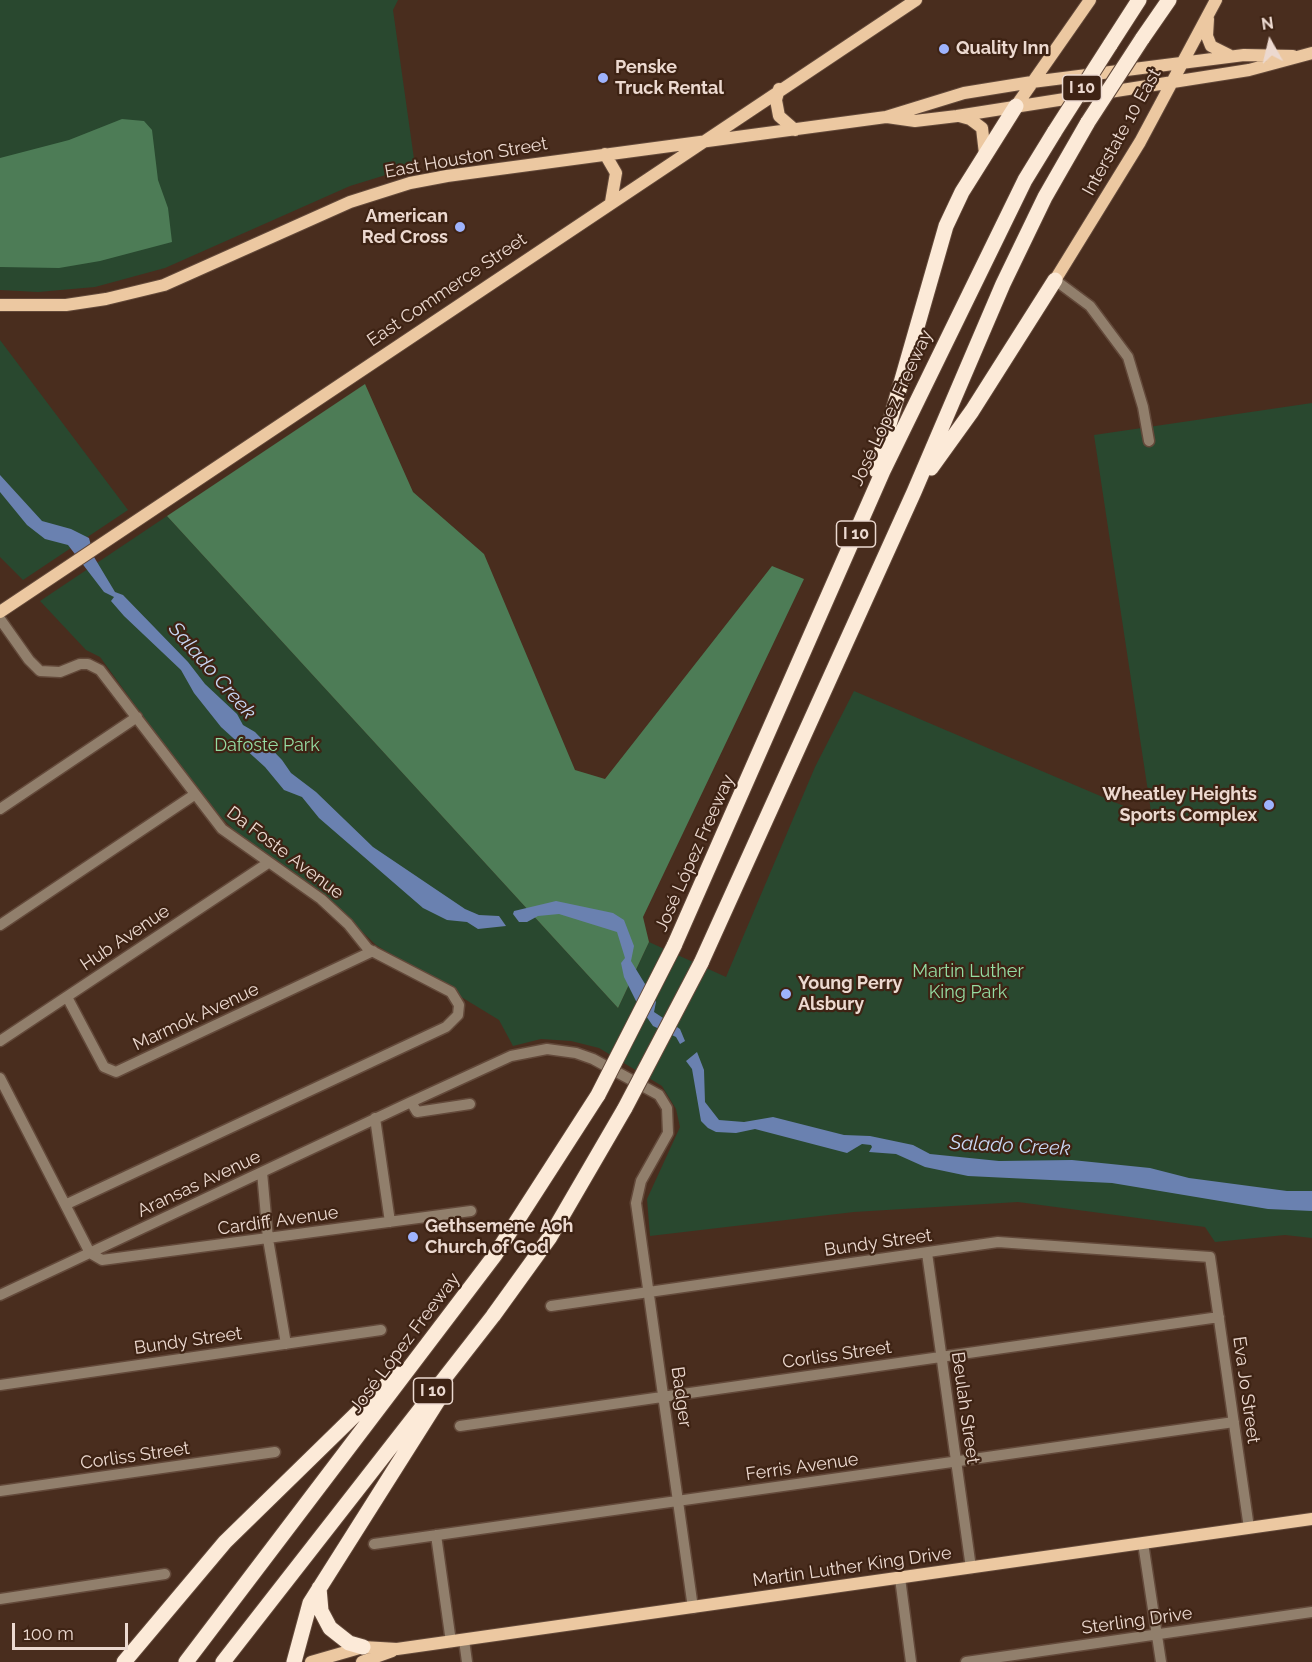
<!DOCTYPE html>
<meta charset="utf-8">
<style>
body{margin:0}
#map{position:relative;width:1312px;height:1662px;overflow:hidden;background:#492d1e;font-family:Raleway,sans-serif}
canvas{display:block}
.north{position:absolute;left:1240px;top:12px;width:60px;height:60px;-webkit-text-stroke:4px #3e2314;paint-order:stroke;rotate:352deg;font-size:16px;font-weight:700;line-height:24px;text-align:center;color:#ecd9d0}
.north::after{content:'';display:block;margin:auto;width:21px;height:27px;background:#ecd9d0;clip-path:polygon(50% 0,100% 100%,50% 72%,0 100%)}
.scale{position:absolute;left:12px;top:1623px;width:116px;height:27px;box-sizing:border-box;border:3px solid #ecd9d0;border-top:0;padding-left:8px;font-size:18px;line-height:21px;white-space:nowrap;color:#ecd9d0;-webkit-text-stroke:4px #3e2314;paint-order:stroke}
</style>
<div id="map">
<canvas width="1312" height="1662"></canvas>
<div class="north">N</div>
<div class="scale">100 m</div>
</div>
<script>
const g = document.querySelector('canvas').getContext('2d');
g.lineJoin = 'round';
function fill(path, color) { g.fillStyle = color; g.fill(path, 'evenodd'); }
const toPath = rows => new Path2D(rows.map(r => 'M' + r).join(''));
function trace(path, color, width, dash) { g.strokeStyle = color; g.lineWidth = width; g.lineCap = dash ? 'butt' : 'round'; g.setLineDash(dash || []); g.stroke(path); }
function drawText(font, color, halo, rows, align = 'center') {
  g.font = font + ' Raleway,sans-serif'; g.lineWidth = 4.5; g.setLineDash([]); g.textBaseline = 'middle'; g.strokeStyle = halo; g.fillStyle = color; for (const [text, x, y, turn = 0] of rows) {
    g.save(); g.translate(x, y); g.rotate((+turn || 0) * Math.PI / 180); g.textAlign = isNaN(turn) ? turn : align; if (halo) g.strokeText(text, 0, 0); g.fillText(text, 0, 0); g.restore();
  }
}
fill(toPath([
 [0,0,398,0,393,10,415,166,350,186,165,268,95,287,38,292,0,290],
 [0,340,128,510,23,580,0,557],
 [1312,403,1312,1238,1285,1235,1215,1242,1205,1227,1018,1202,854,1212,650,1236,647,1199,680,1127,676,1109,662,1086,599,1048,571,1041,541,1039,513,1046,499,1020,376,945,320,891,244,840,204,800,100,657,86,650,40,601,167,516,618,1008,649,942,726,977,815,767,854,691,1152,818,1094,435]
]), '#29482f');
fill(toPath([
 [122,119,144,121,152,130,158,180,168,208,172,242,100,261,59,268,0,267,0,158,69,140],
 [365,384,413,492,484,554,575,770,605,779,772,566,804,579,643,917,649,942,618,1008,167,516]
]), '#4d7c56');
fill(toPath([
 [0,475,42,521,71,529,89,538,94,557,115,592,123,595,188,662,205,684,237,714,243,725,255,732,282,760,291,773,316,792,373,847,465,909,479,915,499,916,506,926,478,929,467,922,447,920,423,908,319,818,302,797,284,790,265,767,221,727,194,693,181,670,124,616,111,601,114,597,104,592,68,545,45,539,27,525,0,492],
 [556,901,613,913,624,920,634,946,631,961,656,1002,654,1012,680,1029,685,1041,680,1044,676,1037,653,1026,637,1003,624,977,621,963,625,958,617,932,559,914,538,916,527,922,519,922,513,914,514,911],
 [697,1052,704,1070,705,1102,719,1120,744,1122,773,1117,844,1135,870,1136,913,1145,930,1154,999,1161,1072,1160,1150,1168,1189,1178,1287,1191,1312,1191,1312,1211,1268,1209,1112,1183,968,1176,925,1167,896,1154,869,1152,872,1147,871,1145,862,1144,847,1153,755,1129,736,1133,716,1132,708,1128,701,1121,692,1069,686,1061]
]), '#6a81b0');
const minor = toPath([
 [1055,280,1090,306,1128,357,1143,407,1149,441],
 [0,619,29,660,40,671,60,672,80,664,88,664,100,670,222,829,321,899,348,924,368,949,451,992,459,1005,458,1015,446,1027,67,1204],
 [0,809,137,717],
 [0,925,194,795],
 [67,997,104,1067,116,1072,373,951],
 [0,1041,268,863],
 [0,1078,90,1253,102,1260,471,1211],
 [470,1104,417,1112,411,1102,511,1056,547,1049,576,1053,593,1059,659,1095,667,1108,668,1133,641,1181,636,1203,693,1608],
 [375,1118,390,1222],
 [262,1172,268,1239,286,1344],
 [927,1253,971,1568],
 [0,1295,411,1102],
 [551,1306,998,1242,1210,1257,1249,1528],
 [0,1385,381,1330],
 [460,1426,1219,1317],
 [0,1491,275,1452],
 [436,1535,451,1642],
 [1143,1543,1161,1662],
 [374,1544,1234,1422],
 [900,1578,911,1662],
 [0,1599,165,1574],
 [464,1640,467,1662],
 [966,1662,1312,1612]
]);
const major = toPath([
 [1208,19,1207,36,1211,46,1229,55],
 [779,89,776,100,779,116,795,130],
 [1016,106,1090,0],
 [959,116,970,119,982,128,985,154],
 [887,117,915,121,957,116,1249,70,1312,53],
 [605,154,616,173,611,202],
 [1055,280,1140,142,1216,0],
 [0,305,66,305,106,299,164,285,350,202,410,183,447,176,886,117,964,93,1032,82,1244,55,1293,56],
 [0,612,916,0],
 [311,1662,363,1647,397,1649,1312,1519],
 [362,1662,392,1651]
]);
const highway = toPath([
 [1142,39,1169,0],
 [1110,45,1139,0],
 [931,468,972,411,1055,280],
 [876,470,946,226,962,192,1016,106],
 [674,946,883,471,1025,180,1055,131],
 [701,963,914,492,1003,284,1045,197,1088,122],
 [319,1588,321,1611,330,1628,349,1643,363,1647],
 [124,1662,225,1542,397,1374],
 [186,1662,495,1255,598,1095],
 [223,1662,493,1316,550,1237,625,1108],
 [294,1662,310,1603,439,1399]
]);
trace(minor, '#63493a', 13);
trace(major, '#63493a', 14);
trace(highway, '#63493a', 17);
trace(minor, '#917f6c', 10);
trace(major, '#ecc8a1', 12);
trace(highway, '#fcead8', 15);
const highwayBridge = toPath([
 [1088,122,1142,39],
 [1055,131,1110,45],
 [598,1095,674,946],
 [625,1108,701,963]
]);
trace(highwayBridge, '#63493a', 17, []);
trace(highwayBridge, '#fcead8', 15);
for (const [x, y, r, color] of [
 [944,49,6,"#9eb3fd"],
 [603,78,6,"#9eb3fd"],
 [460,227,6,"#9eb3fd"],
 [1269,805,6,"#9eb3fd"],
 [786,994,6,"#9eb3fd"],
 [413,1237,6,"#9eb3fd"]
]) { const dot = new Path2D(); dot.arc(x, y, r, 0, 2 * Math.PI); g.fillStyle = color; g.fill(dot); trace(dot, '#3e2314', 2); }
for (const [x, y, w] of [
 [1082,88,39],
 [856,534,39],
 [433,1391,39]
]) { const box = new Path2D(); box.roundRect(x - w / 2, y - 13, w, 26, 4.5); g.fillStyle = '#3e2314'; g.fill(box); trace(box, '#ecd9d0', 1.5); }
drawText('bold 16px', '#ecd9d0', null, [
 ["I 10",1082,88],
 ["I 10",856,534],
 ["I 10",433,1391]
]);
drawText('bold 18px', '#ecd9d0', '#3e2314', [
 ["Quality Inn",956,49],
 ["Penske",615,68],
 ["Truck Rental",615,89],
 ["American",448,217,"right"],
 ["Red Cross",448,238,"right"],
 ["Wheatley Heights",1257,795,"right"],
 ["Sports Complex",1257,816,"right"],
 ["Young Perry",798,984],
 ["Alsbury",798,1005],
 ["Gethsemene Aoh",425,1227],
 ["Church of God",425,1248]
], 'left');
drawText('18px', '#ecd9d0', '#3e2314', [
 ["Interstate 10 East",1122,132,-61],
 ["East Houston Street",466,158,-10],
 ["East Commerce Street",447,290,-34],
 ["José López Freeway",892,408,-65],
 ["Da Foste Avenue",285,853,37],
 ["José López Freeway",695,853,-66],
 ["Hub Avenue",125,938,-34],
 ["Marmok Avenue",196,1017,-25],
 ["Aransas Avenue",199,1184,-25],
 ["Cardiff Avenue",278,1221,-8],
 ["Bundy Street",878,1243,-8],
 ["Bundy Street",188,1341,-8],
 ["José López Freeway",405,1343,-53],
 ["Corliss Street",837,1355,-8],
 ["Eva Jo Street",1246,1390,82],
 ["Badger",681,1397,82],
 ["Beulah Street",965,1408,82],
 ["Corliss Street",135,1456,-8],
 ["Ferris Avenue",802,1467,-8],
 ["Martin Luther King Drive",852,1567,-8],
 ["Sterling Drive",1137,1621,-8]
]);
drawText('18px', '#95dca2', '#3e2314', [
 ["Dafoste Park",267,746],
 ["Martin Luther",968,972],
 ["King Park",968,993]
]);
drawText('italic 20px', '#c9d8f5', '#3e2314', [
 ["Salado Creek",212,671,49],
 ["Salado Creek",1010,1146,3]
]);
</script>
